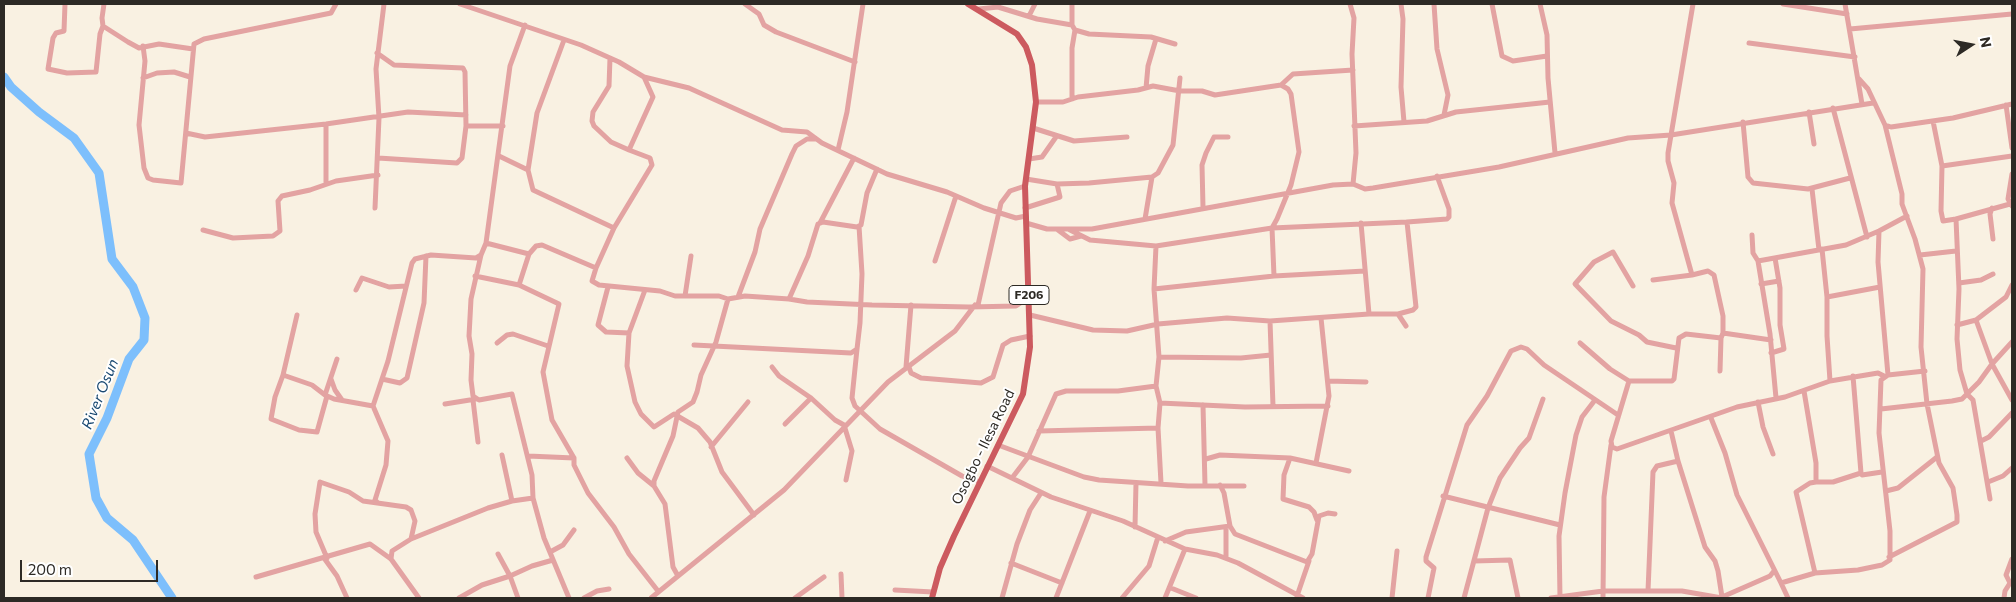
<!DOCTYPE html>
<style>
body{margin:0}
#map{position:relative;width:2016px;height:602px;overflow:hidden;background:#f9f1e2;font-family:Commissioner,sans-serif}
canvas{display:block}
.frame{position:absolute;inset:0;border:5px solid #2d2a25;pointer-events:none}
.north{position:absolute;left:1946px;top:20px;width:50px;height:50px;-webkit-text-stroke:4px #fff;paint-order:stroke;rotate:79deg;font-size:14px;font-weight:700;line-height:20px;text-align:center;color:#2d2a25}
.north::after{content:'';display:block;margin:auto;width:18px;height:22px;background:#2d2a25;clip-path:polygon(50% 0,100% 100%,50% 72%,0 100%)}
.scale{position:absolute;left:20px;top:560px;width:138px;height:22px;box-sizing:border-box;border:2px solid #2d2a25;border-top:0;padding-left:6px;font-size:15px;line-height:18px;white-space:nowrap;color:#2d2a25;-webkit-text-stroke:4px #fff;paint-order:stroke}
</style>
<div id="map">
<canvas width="2016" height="602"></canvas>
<div class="frame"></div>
<div class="north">N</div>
<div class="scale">200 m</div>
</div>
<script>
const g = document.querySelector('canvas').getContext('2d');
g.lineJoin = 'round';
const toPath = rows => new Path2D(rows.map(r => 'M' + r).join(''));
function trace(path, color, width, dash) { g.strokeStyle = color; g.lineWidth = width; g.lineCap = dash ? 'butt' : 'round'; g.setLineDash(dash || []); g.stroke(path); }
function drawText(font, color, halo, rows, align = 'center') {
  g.font = font + ' Commissioner,sans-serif'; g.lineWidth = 4; g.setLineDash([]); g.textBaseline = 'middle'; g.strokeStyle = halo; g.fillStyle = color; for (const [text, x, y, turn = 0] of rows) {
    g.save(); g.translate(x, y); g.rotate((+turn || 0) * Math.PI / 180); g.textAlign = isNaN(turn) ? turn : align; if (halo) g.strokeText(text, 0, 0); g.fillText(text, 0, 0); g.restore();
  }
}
trace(toPath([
 [4,77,11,87,39,112,74,138,99,173,112,259,133,287,145,318,144,340,129,359,107,418,89,454,96,498,107,518,133,540,172,598]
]), '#7dbffc', 9);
trace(toPath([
 [65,4,64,31,56,33,53,38,48,69,67,73,96,72,100,34,103,26],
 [104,4,102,18,103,26,128,42,139,48,159,44,193,49],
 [460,4,581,45,619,62,644,77,689,88,782,130,807,132,822,143,887,174,947,192,984,208,1016,218,1026,216],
 [745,4,759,14,764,25,776,32,855,62],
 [1072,4,1072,25,1075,30,1089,34,1151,37,1175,44],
 [1350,4,1354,18,1352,54,1356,153,1353,184],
 [1401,4,1403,19,1401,87,1404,122],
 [1434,4,1437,49,1448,95,1444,115],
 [1492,4,1502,56,1513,61,1547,56],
 [1540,4,1547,35,1548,78,1555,153],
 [1783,4,1847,14],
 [1845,4,1862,104],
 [979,9,998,7,1037,19,1072,25],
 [1029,16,1035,4],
 [1850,29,2012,14],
 [1749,43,1855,57],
 [143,46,145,61,139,125,144,168,148,178,153,180,181,183,194,44,204,39,331,13,336,4],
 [377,53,394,65,463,68,465,72,466,126],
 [610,58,609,86,593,112,592,121,594,126,611,142,629,150],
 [143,78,157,73,174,72,190,77],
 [1859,79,1868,89,1885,125,1891,127,1953,118,2012,104],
 [1146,88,1148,66,1156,39],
 [1072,99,1072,48,1075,30],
 [1036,102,1063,102,1078,97,1138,90,1153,86,1180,91,1202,91,1215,95,1281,85,1293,74,1353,70],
 [2006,105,2012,148],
 [1833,108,1867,237],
 [1809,112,1814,144],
 [1743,122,1748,177,1753,183,1808,189,1850,178],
 [326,124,326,183],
 [1885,125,1902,194,1902,204,1915,239,1923,269,1921,347,1927,404,1939,463,1953,488,1957,515,1957,522,1889,557],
 [1354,126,1427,121,1456,112,1550,102],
 [1033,128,1074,141,1127,137],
 [186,133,205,137,326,124,408,112,466,115],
 [838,150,847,112,863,4],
 [499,156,528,170,533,190,614,228],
 [378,158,457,163,462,158,466,126,503,126],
 [1029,159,1042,157,1056,137],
 [1942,166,2012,156],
 [528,170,537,113,564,40],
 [1026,179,1057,184,1089,183,1152,177,1158,173,1173,145,1180,78],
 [1812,189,1819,250],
 [2012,206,2008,199,2012,174],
 [1203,207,1202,165,1206,153,1214,137,1228,137],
 [375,208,379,118,376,69,384,4],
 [1025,208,1060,197,1057,184],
 [1992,208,1990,214,1993,239],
 [1145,219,1152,177],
 [1956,219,2010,204],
 [820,223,854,158],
 [1026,223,1047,229,1092,229,1333,185,1353,184,1365,189,1373,188,1499,167,1628,138,1671,135,1873,103],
 [1361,223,1369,314],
 [203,230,233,238,273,236,280,231,278,201,282,196,310,190,336,181,378,175],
 [1058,230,1070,239,1081,236],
 [1070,230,1090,240,1156,246,1272,228,1407,222],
 [1879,231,1878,262,1888,375],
 [1752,235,1753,253,1758,261,1846,245,1879,231,1907,216],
 [486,243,510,66,525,25],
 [1156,246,1154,289,1159,357,1156,386,1160,403,1245,407,1328,406],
 [1822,249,1827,297,1827,336,1830,381],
 [481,255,471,299,469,336,472,354,471,380,473,396,479,400,512,394,532,475,533,498],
 [1920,255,1956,251],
 [935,261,956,196],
 [1758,261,1770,334,1776,398],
 [596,268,614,228,652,165,650,158,629,150,653,97,644,77],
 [475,276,519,285,559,304,543,372,552,420,574,458,574,465,588,493,614,527,629,554,658,591],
 [1274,276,1272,228,1277,219,1291,185,1299,152,1291,94,1288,89,1281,85],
 [1653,280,1692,275],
 [1959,283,1981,280,1993,274],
 [1761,284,1779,281],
 [519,285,529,254],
 [1633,286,1613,252,1594,262,1575,284,1611,321,1639,335,1647,342,1676,348],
 [608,287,598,325,606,332,629,333],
 [1154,289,1274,276,1365,271],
 [356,290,362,278,389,287,406,286],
 [645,290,629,333,627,366,635,402,641,414,654,427,674,414,698,428,710,442,722,472,754,515],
 [685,296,691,256],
 [738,297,755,252,760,229,792,154,796,146,807,139,816,139],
 [1827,297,1880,287],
 [789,299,807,302,872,305,969,307,1016,306,1029,297],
 [978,305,1001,203,1010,191,1025,186],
 [1398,314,1413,310,1416,307,1407,222,1447,219,1449,217,1449,209,1437,176],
 [1030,315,1093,330,1127,331,1158,324,1227,318,1270,321,1369,314,1398,314,1406,326],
 [1976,320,2006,297,2012,285],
 [1270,321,1273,406],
 [1957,325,1976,320,1992,364,2012,342],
 [1723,333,1771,340],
 [497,343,507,335,513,334,548,346],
 [1580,343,1610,369,1629,381,1611,441,1612,447,1617,449,1737,407,1785,397,1830,381,1878,373,1884,376],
 [694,345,851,353,857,349,860,323,862,274,859,226],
 [857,349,852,398,855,406,880,429,962,476,980,482],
 [1771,353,1784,349,1780,325,1780,288,1775,258],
 [1159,357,1241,358,1271,355],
 [337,359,325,395,334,399,373,406,388,361,412,263,415,259,431,255,476,258,481,255,486,243,529,254,536,246,542,245,596,268,592,281,599,285,660,291,675,296,719,296,728,299],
 [772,367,779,376,811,398,835,420,844,425,852,451,846,480],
 [906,367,911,305],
 [909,367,911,373,921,378,981,383,993,377,1003,345,1011,340,1030,336],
 [1720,371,1721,338],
 [283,375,297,315],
 [1853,376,1861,473,1862,475,1882,472],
 [331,379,335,390,342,400],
 [382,379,400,383,407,378,424,303,426,256],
 [1328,381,1366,382],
 [1629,381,1672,381,1674,379,1679,338,1686,334,1721,338,1723,333,1723,316,1714,275,1708,271,1692,275,1672,203,1674,183,1668,161,1668,153,1693,4],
 [1804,391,1816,463,1816,482,1833,482,1861,473],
 [325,395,312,385,283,375,275,397,271,419,299,430,317,432,327,396],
 [473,400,478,442],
 [1758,402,1763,427,1773,454],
 [1160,403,1158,428,1161,483],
 [445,404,476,399],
 [1203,405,1205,485],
 [373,406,388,441,386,465,375,500,378,503],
 [1881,409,1952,401,1962,399,1967,394,1960,370,1957,339,1959,289,1956,219,1943,221,1941,211,1942,166,1933,121],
 [1711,418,1725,453,1737,495,1781,583,1815,573,1796,492,1810,483,1816,482],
 [785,424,811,398],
 [1039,431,1158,428],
 [1981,441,1989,437,2012,413],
 [998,445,1084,477,1099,480,1188,486,1244,486],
 [711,447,748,402],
 [502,455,512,501,533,498,544,538,569,598],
 [528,456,574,458],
 [627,458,638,473,654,486],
 [1290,458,1284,475,1283,499,1309,507,1314,512,1317,520],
 [1206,459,1220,455,1290,458,1349,471],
 [1678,461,1705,547,1715,561,1718,571,1722,597,1770,576,1774,571],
 [1316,463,1329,396,1321,318],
 [987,466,1051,497,1123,521,1185,549,1217,555,1238,563,1303,598],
 [1012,478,1028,457,1056,394,1066,391,1118,391,1156,386],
 [1988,482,2003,476,2012,468],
 [1220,485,1224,493,1230,526,1235,534,1307,562,1312,554,1319,516,1328,513,1335,514],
 [1886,491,1898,488,1937,457],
 [1443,496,1560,525],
 [1990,499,1973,400,1967,394,1979,382,1992,364,2012,400],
 [1135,527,1136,483],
 [1226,528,1226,558],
 [411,539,488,508,512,501],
 [1165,541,1186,532,1230,526],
 [550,552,563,545,574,530],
 [498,554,510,576,532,566,553,560],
 [324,558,337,576,347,598],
 [327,558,316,532,315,514,320,482,349,492,363,501,406,507,411,510,415,521,411,539,392,551,391,559],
 [1474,561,1510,560,1518,598],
 [1011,563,1062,583],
 [1815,573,1858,570,1882,565,1890,560,1890,531,1879,433,1881,380,1888,375,1925,371],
 [841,574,842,598],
 [678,576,673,567,665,504,654,486,654,481,673,436,678,412,693,402,697,392,701,375,716,342,728,299,745,296,789,299,808,256,818,224,823,222,857,227,861,225,867,193,877,169],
 [256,577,370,544,391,559,419,598],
 [1781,583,1788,598],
 [1171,588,1196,598],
 [895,590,933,592],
 [1648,591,1653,472,1657,466,1678,461,1671,431],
 [1297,596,1309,561],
 [459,598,482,585,510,576,518,598],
 [584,598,597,591,609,589],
 [651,598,784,490,888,382,955,331,975,305],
 [795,598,824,577],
 [1002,598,1017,544,1030,510,1041,493],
 [1056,598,1090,511],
 [1122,598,1149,566,1158,537],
 [1165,598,1185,549],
 [1392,598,1397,551],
 [1428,598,1434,568,1426,561,1426,557,1467,425,1487,396,1511,351,1521,347,1527,349,1544,365,1618,415],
 [1464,598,1488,508,1500,478,1520,448,1529,438,1543,399],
 [1551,598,1603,591,1682,591,1722,598],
 [1560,598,1559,536,1565,493,1576,435,1582,417,1595,400],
 [1603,598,1604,497,1611,445],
 [2004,598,2005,591,2010,583,2006,575,2012,559]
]), '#e3a3a2', 5);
trace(toPath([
 [932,598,940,568,954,536,1023,394,1030,347,1025,186,1036,102,1032,65,1026,47,1017,34,968,4]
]), '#cc5a5f', 6);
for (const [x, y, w] of [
 [1029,295,40]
]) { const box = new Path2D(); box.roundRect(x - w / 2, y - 9.5, w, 19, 4); g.fillStyle = '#fff'; g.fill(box); trace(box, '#2d2a25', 1); }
drawText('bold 12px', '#2d2a25', null, [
 ["F206",1029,295]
]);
drawText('14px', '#2d2a25', '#fff', [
 ["Osogbo - Ilesa Road",983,447,-64]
]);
drawText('italic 15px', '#1b4a72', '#fff', [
 ["River Osun",100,394,-68]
]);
</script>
